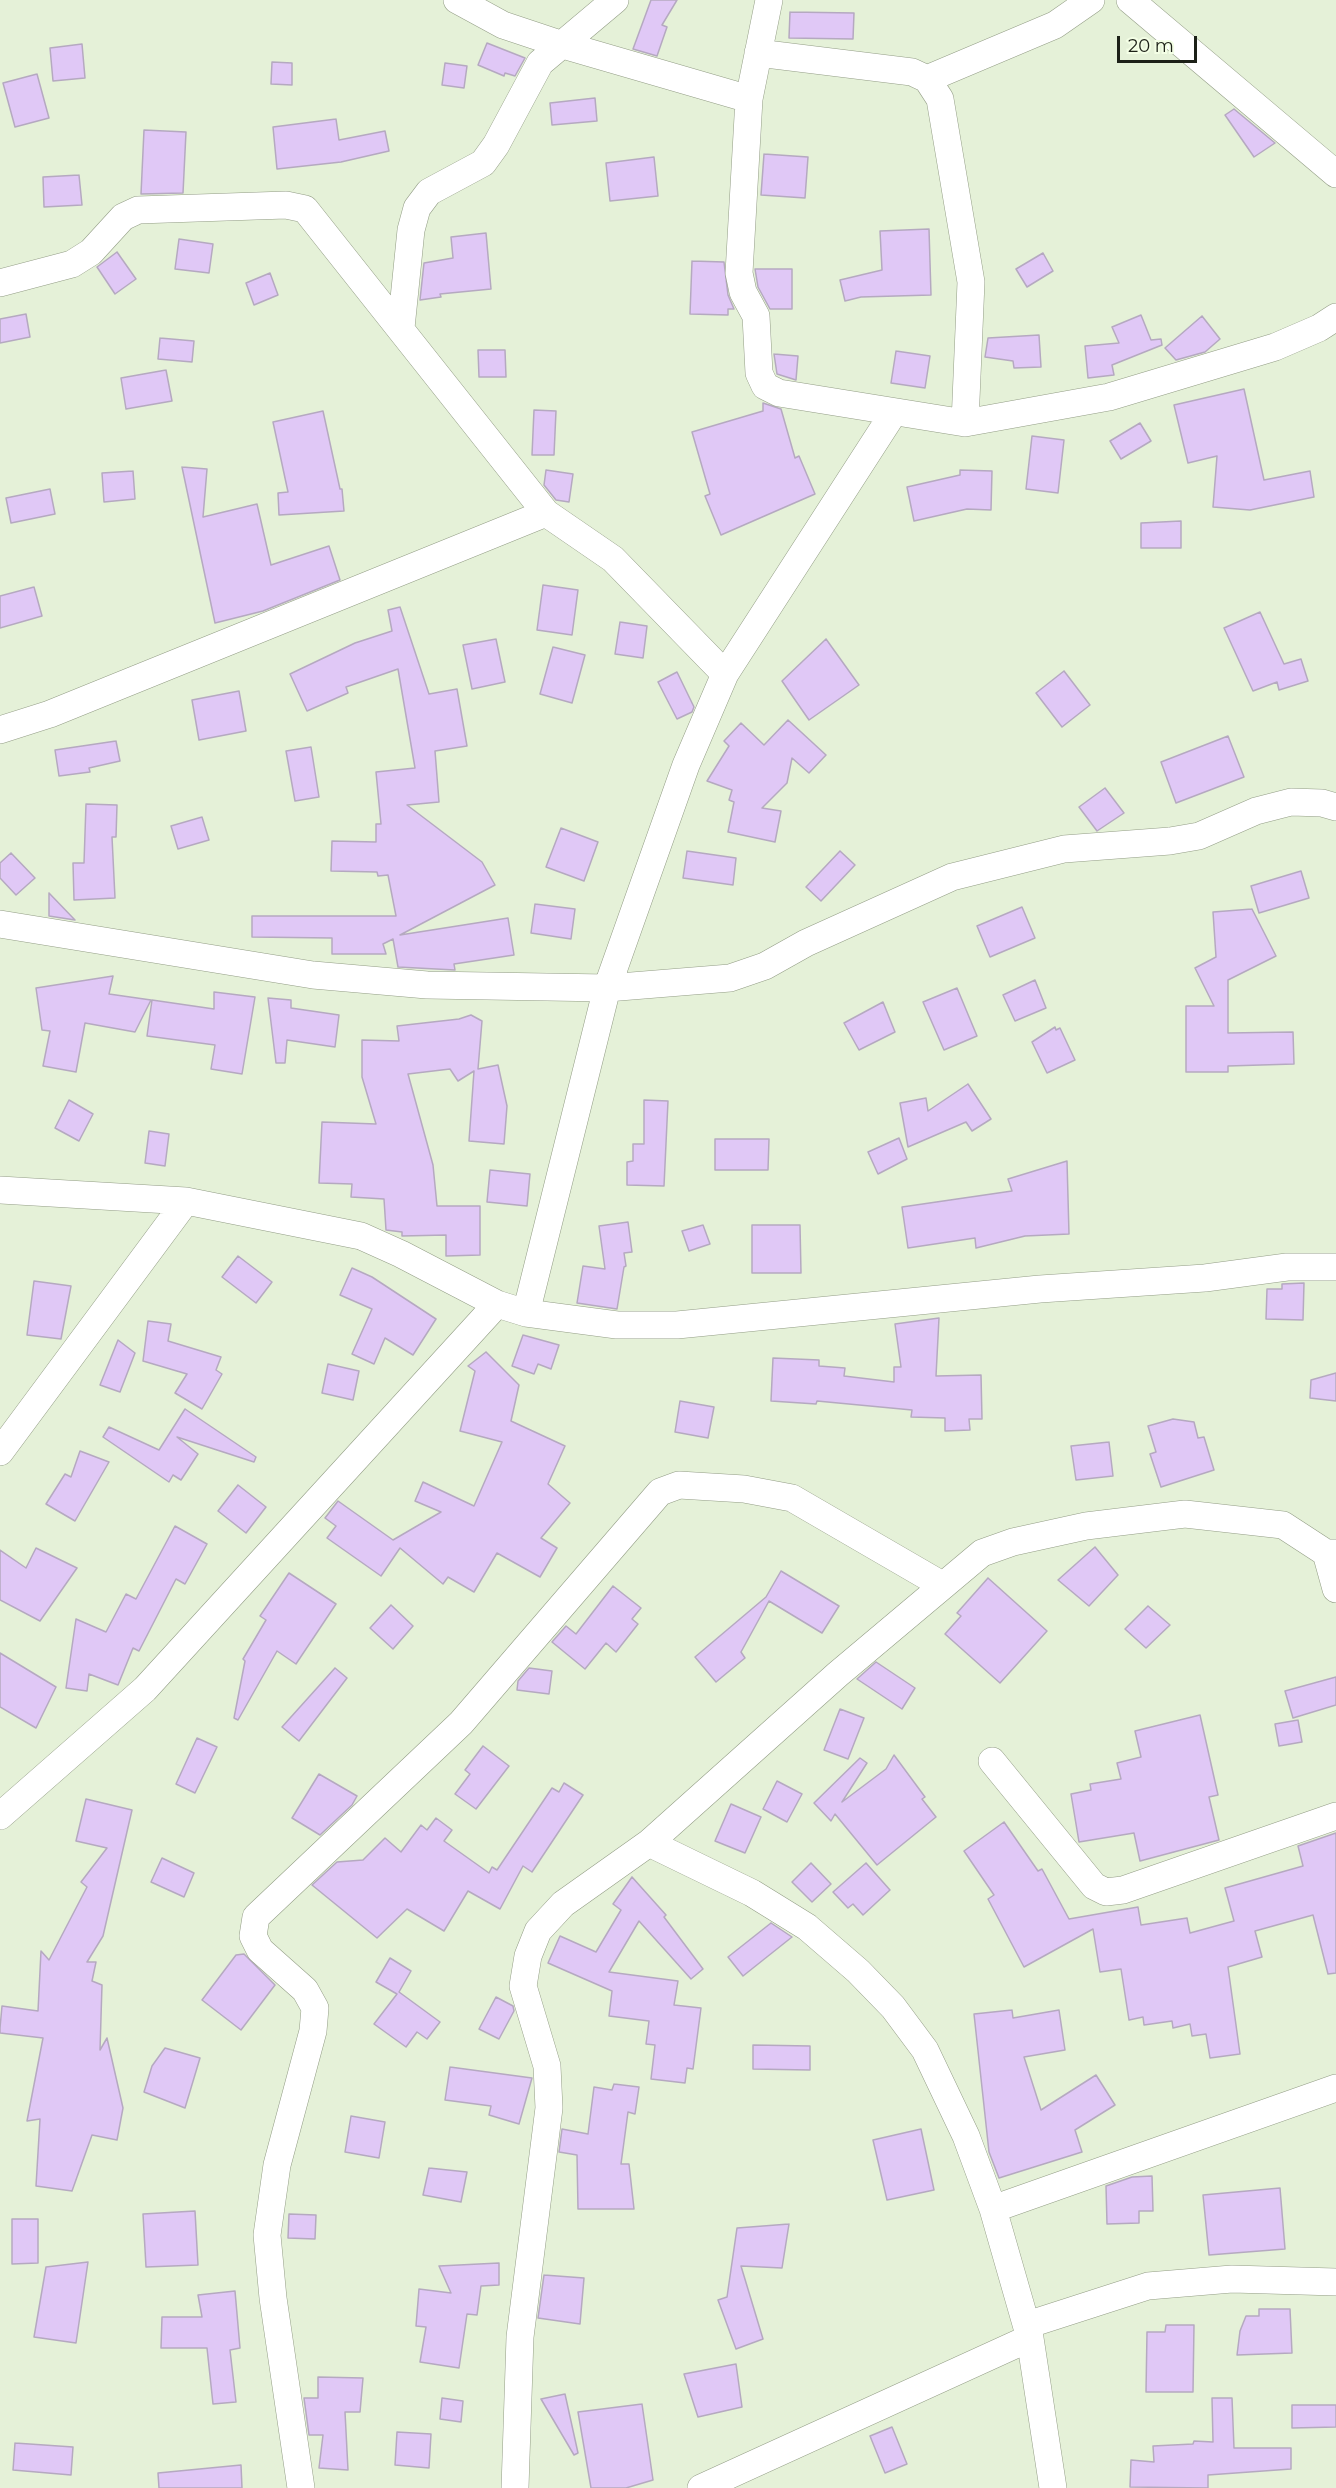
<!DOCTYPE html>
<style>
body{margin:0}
#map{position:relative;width:1336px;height:2488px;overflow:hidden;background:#e5f1d8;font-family:Montserrat,sans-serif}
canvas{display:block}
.scale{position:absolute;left:1117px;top:36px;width:80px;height:27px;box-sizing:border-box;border:3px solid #1d2118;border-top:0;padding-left:8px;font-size:18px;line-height:21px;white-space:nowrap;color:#1d2118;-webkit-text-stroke:4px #f3fee5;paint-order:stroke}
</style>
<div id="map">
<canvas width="1336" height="2488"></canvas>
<div class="scale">20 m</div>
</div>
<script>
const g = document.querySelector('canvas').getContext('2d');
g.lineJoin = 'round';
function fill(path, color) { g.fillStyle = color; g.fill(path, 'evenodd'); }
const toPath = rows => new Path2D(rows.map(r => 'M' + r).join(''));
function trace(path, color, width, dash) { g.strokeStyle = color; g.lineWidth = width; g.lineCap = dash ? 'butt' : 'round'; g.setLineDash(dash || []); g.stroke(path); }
const building = toPath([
 [651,0,677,0,662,25,667,27,657,56,633,49,651,0],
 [790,12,854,13,853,39,789,38,790,12],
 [487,43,525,58,515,76,505,73,504,76,478,65,487,43],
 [82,44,85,78,53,81,50,48,82,44],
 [272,62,292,63,292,85,271,84,272,62],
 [445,63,467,66,464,88,442,85,445,63],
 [37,74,49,118,15,127,3,83,37,74],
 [595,98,597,121,552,125,550,103,595,98],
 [1234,109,1275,143,1254,157,1225,115,1234,109],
 [336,119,339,140,385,131,389,151,341,162,277,169,273,127,336,119],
 [144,130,186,132,183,193,141,194,144,130],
 [764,154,808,157,805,198,761,195,764,154],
 [654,157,658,196,610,201,606,163,654,157],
 [79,175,82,205,44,207,43,177,79,175],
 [929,229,931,295,861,297,845,301,840,280,882,270,880,231,929,229],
 [486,233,491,289,440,294,441,297,420,300,424,263,453,258,451,237,486,233],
 [179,239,213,244,209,273,175,269,179,239],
 [117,252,136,279,115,294,97,267,117,252],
 [1043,253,1053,271,1027,287,1016,269,1043,253],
 [692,261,724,262,728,295,734,309,728,309,728,315,690,314,692,261],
 [755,269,792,269,792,309,770,309,758,287,755,269],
 [270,273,278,295,254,305,246,283,270,273],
 [26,314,30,337,0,343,0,319,26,314],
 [1141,315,1151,340,1161,339,1162,345,1112,365,1114,375,1088,378,1085,346,1119,343,1112,327,1141,315],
 [1202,316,1220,339,1205,352,1176,360,1165,348,1202,316],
 [1039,335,1041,367,1014,368,1013,361,985,357,988,338,1039,335],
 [160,338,194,341,192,362,158,359,160,338],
 [478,350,505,350,506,377,479,377,478,350],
 [896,351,930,356,925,388,891,383,896,351],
 [774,354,798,356,796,380,777,374,774,354],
 [166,370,172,401,126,409,121,378,166,370],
 [1244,389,1264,480,1310,471,1314,497,1250,510,1213,507,1217,456,1188,463,1174,405,1244,389],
 [763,403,781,409,795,458,799,456,815,494,721,535,705,496,710,494,692,432,763,411,763,403],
 [534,410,556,411,554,455,532,455,534,410],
 [323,411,340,489,342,489,344,511,279,515,278,493,288,492,273,422,323,411],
 [1140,423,1151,441,1121,459,1110,441,1140,423],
 [1032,436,1064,440,1058,493,1026,489,1032,436],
 [182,467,207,469,203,517,257,504,271,565,329,546,340,580,263,611,215,623,182,467],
 [546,470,573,474,569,502,556,500,544,485,546,470],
 [960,470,992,471,991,510,967,509,914,521,907,487,960,475,960,470],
 [133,471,135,499,104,502,102,473,133,471],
 [50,489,55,514,11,523,6,498,50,489],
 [1181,521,1181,548,1141,548,1141,523,1181,521],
 [543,585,578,590,572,635,537,630,543,585],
 [34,587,42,616,0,628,0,596,34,587],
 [400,607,429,694,457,689,467,746,435,751,439,802,407,805,482,862,495,885,400,935,508,918,514,955,454,964,455,970,398,967,393,939,383,944,386,954,332,954,332,938,252,937,252,916,396,916,388,875,378,876,377,872,331,871,332,841,376,842,376,824,381,824,376,772,415,768,398,669,346,687,348,693,307,711,290,674,355,643,392,631,388,610,400,607],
 [1260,612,1284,664,1301,659,1308,681,1279,690,1277,682,1253,691,1224,628,1260,612],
 [620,622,647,626,643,658,615,654,620,622],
 [496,639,505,682,472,689,463,645,496,639],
 [826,639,859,685,809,720,782,681,826,639],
 [553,647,585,655,572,703,540,694,553,647],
 [1064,671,1090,705,1062,727,1036,693,1064,671],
 [677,672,694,707,692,712,677,719,658,682,677,672],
 [239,691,246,731,199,740,192,700,239,691],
 [788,720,826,755,809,773,792,758,787,783,762,808,781,811,775,842,728,832,734,802,729,800,732,790,707,781,729,746,724,741,741,723,764,745,788,720],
 [1228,736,1244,777,1176,803,1161,762,1228,736],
 [116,741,120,761,89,768,90,772,59,776,55,750,116,741],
 [311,747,319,797,295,801,286,751,311,747],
 [1105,788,1124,813,1097,831,1079,807,1105,788],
 [86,804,117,805,116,837,112,837,115,898,74,900,73,863,84,863,86,804],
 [202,817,209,840,178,849,171,826,202,817],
 [561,828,598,842,584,881,546,867,561,828],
 [687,851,736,858,733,885,683,878,687,851],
 [840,851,855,865,821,901,806,887,840,851],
 [11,853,35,878,16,895,0,878,0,863,11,853],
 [1301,871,1309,898,1259,913,1251,886,1301,871],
 [49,893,75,920,49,916,49,893],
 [535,904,575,909,571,939,531,933,535,904],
 [1022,907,1035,938,990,957,977,926,1022,907],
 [1252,909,1276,956,1228,980,1228,1033,1293,1032,1294,1064,1228,1066,1228,1072,1186,1072,1186,1006,1214,1006,1195,968,1216,957,1213,912,1252,909],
 [113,976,109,994,151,1000,135,1032,85,1023,76,1072,43,1066,50,1031,42,1030,36,988,113,976],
 [1035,980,1046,1008,1015,1021,1003,995,1035,980],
 [957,988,977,1036,944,1050,923,1002,957,988],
 [214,992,255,997,242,1074,211,1069,215,1045,147,1036,152,1000,214,1009,214,992],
 [268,998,291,1000,291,1008,339,1015,335,1047,287,1040,285,1063,276,1063,268,998],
 [883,1002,895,1032,859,1050,844,1023,883,1002],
 [471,1015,482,1021,478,1069,498,1065,507,1106,504,1144,469,1141,474,1071,458,1081,450,1069,408,1074,433,1165,437,1206,480,1206,480,1255,446,1256,446,1235,402,1236,402,1232,386,1230,384,1199,351,1197,352,1184,319,1183,322,1122,376,1124,362,1077,362,1040,399,1041,397,1026,459,1019,471,1015],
 [1055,1027,1056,1030,1060,1028,1075,1060,1047,1073,1032,1042,1055,1027],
 [968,1084,991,1119,972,1131,966,1122,908,1147,900,1103,926,1098,928,1111,968,1084],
 [69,1100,93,1114,79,1141,55,1128,69,1100],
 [644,1100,668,1101,664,1186,627,1185,627,1162,633,1161,633,1144,644,1144,644,1100],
 [149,1131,169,1134,165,1166,145,1163,149,1131],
 [899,1138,907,1159,878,1174,868,1152,899,1138],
 [715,1139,769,1139,768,1170,715,1170,715,1139],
 [1067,1161,1069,1234,1025,1236,976,1248,975,1238,908,1248,902,1207,1012,1191,1008,1179,1067,1161],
 [490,1170,530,1174,527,1206,487,1202,490,1170],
 [628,1222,632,1252,624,1253,626,1266,624,1267,617,1309,577,1303,583,1266,605,1269,599,1226,628,1222],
 [703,1225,710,1244,689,1251,682,1231,703,1225],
 [752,1225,800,1225,801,1273,752,1273,752,1225],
 [238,1256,272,1282,256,1303,222,1277,238,1256],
 [352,1268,372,1277,436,1319,413,1355,385,1338,374,1364,352,1354,372,1309,340,1295,352,1268],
 [34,1281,71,1286,61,1339,27,1335,34,1281],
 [1304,1283,1303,1320,1266,1319,1267,1289,1282,1289,1282,1284,1304,1283],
 [939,1318,936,1376,981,1375,982,1419,969,1419,970,1430,945,1431,945,1418,911,1417,912,1410,817,1401,816,1404,771,1401,773,1358,819,1360,819,1366,845,1368,844,1376,894,1382,894,1367,901,1367,895,1324,939,1318],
 [148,1321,171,1324,168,1341,221,1357,216,1370,222,1374,202,1409,175,1393,187,1374,143,1361,148,1321],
 [523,1335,559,1345,551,1369,538,1364,534,1374,512,1366,523,1335],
 [118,1340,135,1353,120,1392,100,1385,118,1340],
 [486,1352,519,1385,511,1421,565,1446,548,1484,570,1503,541,1538,557,1548,540,1577,497,1553,474,1592,448,1577,443,1584,400,1548,381,1576,327,1538,336,1526,325,1518,338,1501,393,1540,441,1512,415,1501,423,1482,474,1506,502,1442,460,1431,475,1371,468,1366,486,1352],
 [328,1364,359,1371,353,1400,322,1393,328,1364],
 [1336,1373,1336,1401,1310,1398,1311,1380,1336,1373],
 [680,1401,714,1407,708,1438,675,1432,680,1401],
 [185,1409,256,1457,254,1462,177,1437,198,1454,181,1480,173,1475,169,1482,103,1437,109,1427,159,1450,185,1409],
 [1173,1419,1194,1422,1198,1438,1204,1437,1214,1470,1161,1487,1150,1454,1156,1452,1148,1426,1173,1419],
 [1109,1442,1113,1476,1076,1480,1071,1446,1109,1442],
 [80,1451,109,1462,75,1521,46,1504,65,1474,71,1477,80,1451],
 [238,1485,266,1507,246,1533,218,1511,238,1485],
 [175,1526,207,1544,185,1584,176,1579,139,1651,133,1648,118,1685,89,1674,87,1691,66,1688,76,1619,106,1632,126,1594,136,1599,175,1526],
 [1095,1547,1118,1575,1089,1606,1058,1580,1095,1547],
 [36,1548,77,1568,40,1621,0,1600,0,1550,26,1568,36,1548],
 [781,1571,839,1606,822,1633,769,1601,741,1652,745,1658,716,1682,695,1657,766,1597,781,1571],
 [289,1573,336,1604,296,1664,277,1651,238,1720,234,1718,245,1661,243,1659,266,1620,260,1616,289,1573],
 [988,1578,1047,1631,1000,1683,945,1634,961,1616,957,1613,988,1578],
 [613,1586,641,1608,632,1619,638,1624,616,1652,606,1643,585,1669,552,1642,566,1626,576,1634,613,1586],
 [391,1605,413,1626,393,1649,370,1628,391,1605],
 [1148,1606,1170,1625,1146,1648,1125,1629,1148,1606],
 [0,1653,56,1687,36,1728,0,1707,0,1653],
 [876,1662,915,1688,902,1709,857,1679,876,1662],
 [335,1668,347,1678,299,1741,282,1727,335,1668],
 [529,1668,552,1671,549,1694,517,1690,518,1681,529,1668],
 [1336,1677,1336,1705,1293,1718,1285,1691,1336,1677],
 [840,1709,864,1718,848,1759,824,1750,840,1709],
 [1200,1715,1218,1795,1209,1797,1219,1840,1140,1861,1134,1833,1079,1842,1071,1794,1091,1790,1090,1784,1121,1779,1117,1763,1141,1757,1135,1731,1200,1715],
 [1298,1720,1302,1742,1279,1746,1275,1724,1298,1720],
 [197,1738,217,1747,195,1793,176,1784,197,1738],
 [483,1746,509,1766,476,1809,455,1794,470,1774,465,1770,483,1746],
 [894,1755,925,1797,922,1799,936,1817,877,1865,835,1814,831,1821,814,1803,860,1758,867,1763,842,1802,886,1769,894,1755],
 [319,1774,357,1796,352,1805,320,1835,292,1818,319,1774],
 [777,1781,802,1794,787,1822,763,1809,777,1781],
 [564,1783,583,1795,532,1872,523,1866,500,1909,468,1891,444,1931,407,1909,377,1938,312,1885,337,1862,363,1860,385,1838,401,1852,421,1825,427,1830,436,1818,452,1830,444,1841,489,1873,492,1867,497,1870,552,1788,559,1792,564,1783],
 [86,1799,132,1810,103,1936,87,1962,96,1962,92,1981,102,1985,100,2050,107,2038,123,2108,117,2140,92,2135,72,2191,36,2186,40,2119,27,2121,43,2038,0,2033,0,2028,2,2006,38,2011,41,1951,49,1960,87,1887,81,1882,107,1848,76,1841,86,1799],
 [731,1804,761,1817,745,1853,715,1841,731,1804],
 [1004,1822,1038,1871,1042,1869,1069,1919,1138,1907,1141,1925,1187,1918,1190,1933,1234,1921,1225,1888,1303,1866,1298,1846,1336,1833,1336,1973,1328,1974,1313,1915,1255,1931,1262,1957,1228,1967,1240,2054,1210,2058,1206,2034,1192,2036,1190,2024,1173,2028,1172,2021,1144,2025,1143,2017,1129,2020,1121,1969,1100,1972,1093,1929,1024,1967,988,1899,994,1895,964,1851,1004,1822],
 [162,1858,194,1873,184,1897,151,1882,162,1858],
 [811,1863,831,1884,812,1902,792,1882,811,1863],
 [866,1863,890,1890,863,1915,853,1904,848,1908,833,1892,866,1863],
 [632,1877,666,1915,664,1917,703,1969,691,1979,639,1921,609,1972,678,1981,674,2005,701,2008,693,2069,687,2068,685,2083,651,2079,655,2045,646,2044,649,2021,609,2016,612,1991,548,1963,560,1936,596,1952,621,1910,613,1904,632,1877],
 [771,1923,792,1937,743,1976,728,1957,771,1923],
 [244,1954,275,1985,241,2030,202,2000,236,1955,244,1954],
 [390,1958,411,1971,399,1992,440,2022,427,2039,417,2032,406,2047,374,2024,397,1994,376,1982,390,1958],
 [496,1997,513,2006,514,2011,499,2039,479,2029,496,1997],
 [1012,2010,1013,2018,1059,2010,1065,2050,1024,2057,1041,2110,1096,2075,1115,2105,1075,2130,1082,2152,999,2178,989,2152,974,2014,1012,2010],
 [753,2045,810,2046,810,2070,753,2069,753,2045],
 [165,2048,200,2058,185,2108,144,2092,152,2066,165,2048],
 [450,2067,532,2078,519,2124,489,2115,491,2106,445,2100,450,2067],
 [614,2084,639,2087,635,2114,628,2112,621,2164,629,2164,634,2209,578,2209,577,2155,559,2152,562,2129,588,2134,594,2087,612,2090,614,2084],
 [351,2116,385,2122,379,2158,345,2152,351,2116],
 [921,2129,934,2190,887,2200,873,2140,921,2129],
 [429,2168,467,2172,461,2202,423,2195,429,2168],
 [1152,2176,1153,2211,1139,2211,1139,2223,1107,2224,1106,2186,1132,2177,1152,2176],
 [1280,2188,1285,2249,1209,2255,1203,2195,1280,2188],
 [195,2211,198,2265,146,2267,143,2214,195,2211],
 [289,2214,316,2215,315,2239,288,2238,289,2214],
 [12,2219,38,2219,38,2263,12,2264,12,2219],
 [789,2224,782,2268,741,2266,763,2339,736,2349,718,2300,727,2297,737,2228,789,2224],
 [88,2262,76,2343,34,2337,46,2267,88,2262],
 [499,2263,499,2285,481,2286,477,2315,467,2314,459,2368,420,2362,426,2327,416,2326,419,2289,451,2293,439,2266,499,2263],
 [544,2275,584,2278,580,2324,538,2318,544,2275],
 [235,2291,240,2348,230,2350,236,2402,213,2404,207,2348,161,2348,162,2317,202,2317,198,2295,235,2291],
 [1259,2309,1290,2309,1292,2353,1237,2355,1240,2331,1246,2316,1259,2316,1259,2309],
 [1166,2325,1194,2325,1193,2392,1146,2392,1147,2332,1165,2332,1166,2325],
 [736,2364,742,2407,698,2417,684,2374,736,2364],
 [318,2377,363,2378,360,2412,345,2412,348,2470,319,2468,323,2435,309,2435,304,2398,318,2398,318,2377],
 [565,2394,578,2453,574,2455,541,2399,565,2394],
 [442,2398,463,2401,461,2422,440,2419,442,2398],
 [1212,2398,1232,2398,1234,2448,1291,2448,1291,2469,1208,2475,1208,2488,1130,2487,1131,2460,1154,2462,1153,2446,1193,2444,1194,2441,1213,2442,1212,2398],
 [642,2404,653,2480,626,2488,591,2488,578,2412,642,2404],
 [1292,2405,1336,2405,1336,2427,1292,2428,1292,2405],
 [892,2427,907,2464,885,2473,870,2436,892,2427],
 [397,2432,431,2434,429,2468,395,2465,397,2432],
 [15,2443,73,2447,71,2475,13,2470,15,2443],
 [241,2465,242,2488,159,2488,158,2473,241,2465]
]);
fill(building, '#e0c8f6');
trace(building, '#b5a9c0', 1.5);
const minor = toPath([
 [457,0,503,25,563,45,749,99],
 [769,0,749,99,739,273,743,292,756,316,759,373,765,386,779,393,965,423,1109,397,1275,347,1319,328,1336,317],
 [1130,0,1336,174],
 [758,53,912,72,927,79,940,99,971,282,965,423],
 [927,79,1055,25,1091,0],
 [0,283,72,264,91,252,123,217,138,210,286,205,305,209,546,513,613,559,725,674],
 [401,328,411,230,417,208,429,192,483,163,496,145,540,63,615,0],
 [0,730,50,714,546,513],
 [0,924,313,975,427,985,607,988,730,978,765,966,806,943,952,877,1064,849,1170,841,1199,836,1256,811,1291,802,1322,803,1336,807],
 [0,1190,186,1201,361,1236,401,1254,497,1304,526,1313,617,1325,677,1325,1040,1289,1205,1278,1287,1267,1336,1267],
 [526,1313,607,988,686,765,725,674,894,412],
 [0,1452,186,1201],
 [1326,1553,1336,1589],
 [992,1761,1094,1886,1106,1892,1123,1890,1336,1816],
 [0,1816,145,1689,497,1304],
 [649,1843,752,1893,807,1927,858,1971,893,2007,925,2050,966,2136,993,2209,1030,2338,1053,2488],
 [993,2209,1336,2088],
 [1027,2325,1148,2286,1232,2279,1336,2282],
 [301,2488,273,2298,267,2235,277,2165,313,2031,315,2008,305,1990,260,1950,253,1936,256,1917,461,1723,660,1492,679,1485,744,1489,792,1498,942,1585],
 [515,2488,520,2337,549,2108,547,2066,523,1986,528,1956,538,1931,563,1904,649,1843,838,1674,982,1553,1013,1542,1086,1526,1185,1514,1283,1525,1326,1553,1336,1553],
 [701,2488,1030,2338]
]);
trace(minor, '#939d86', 28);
trace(minor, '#fff', 27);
</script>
